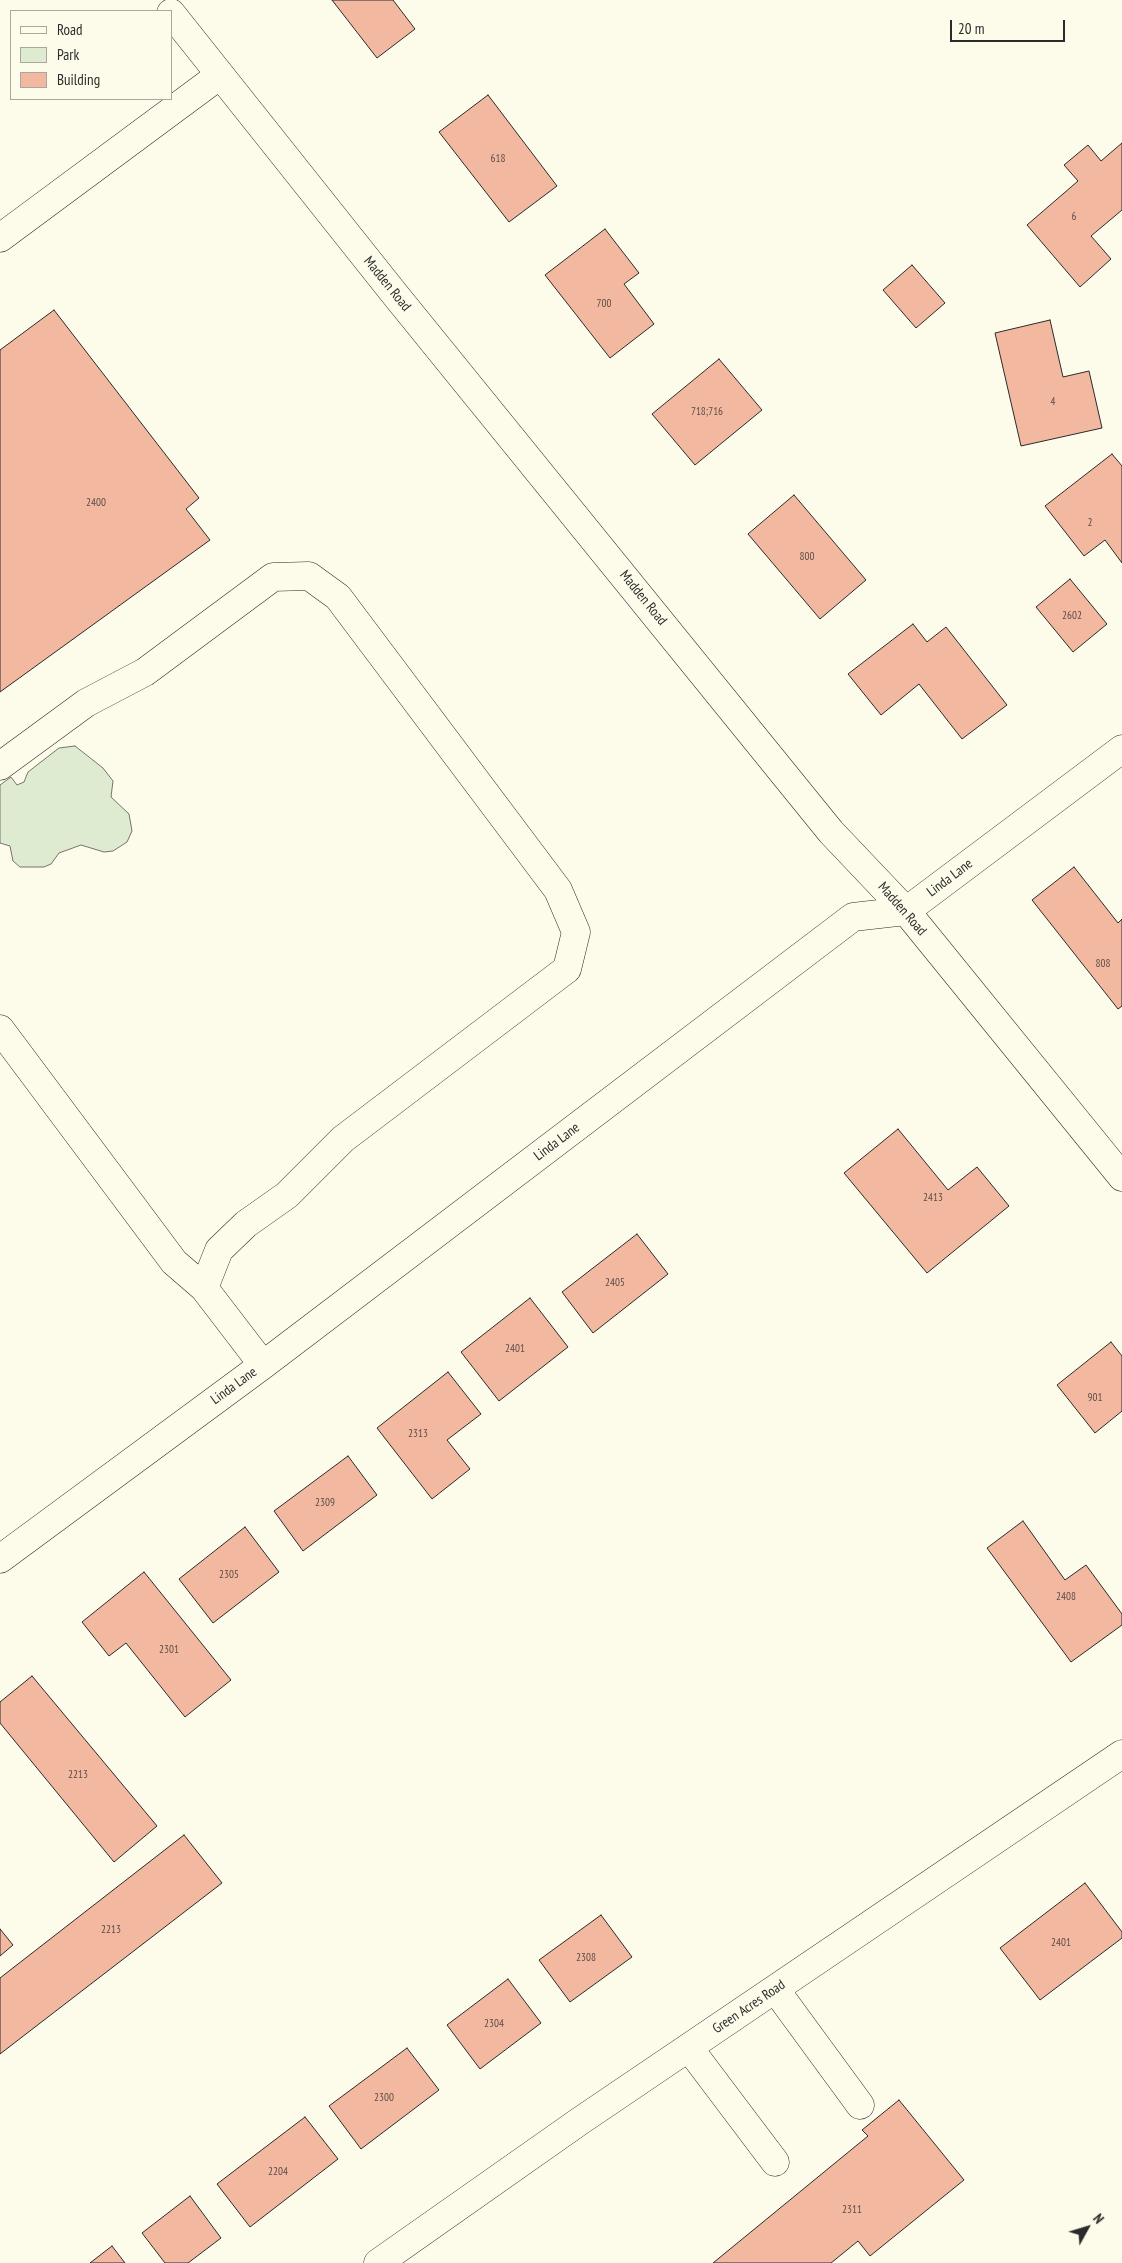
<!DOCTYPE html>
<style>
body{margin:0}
#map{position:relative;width:1122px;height:2263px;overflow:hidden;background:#fdfbea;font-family:"PT Sans Narrow",sans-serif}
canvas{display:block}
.legend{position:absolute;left:10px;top:10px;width:162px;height:90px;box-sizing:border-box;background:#fdfbea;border:1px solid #a9a89e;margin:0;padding:6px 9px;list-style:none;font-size:15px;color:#2b2b2b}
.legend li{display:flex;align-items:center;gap:10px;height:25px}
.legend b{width:25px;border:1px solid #a9a89e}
.north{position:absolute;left:1062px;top:2203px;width:50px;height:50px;-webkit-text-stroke:4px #fdfbea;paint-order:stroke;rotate:51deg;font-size:14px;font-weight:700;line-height:20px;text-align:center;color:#2b2b2b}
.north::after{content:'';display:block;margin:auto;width:18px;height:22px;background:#2b2b2b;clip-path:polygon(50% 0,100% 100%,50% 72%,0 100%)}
.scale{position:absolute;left:950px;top:20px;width:115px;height:22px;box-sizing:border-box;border:2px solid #2b2b2b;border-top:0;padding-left:6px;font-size:15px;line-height:18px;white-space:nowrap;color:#2b2b2b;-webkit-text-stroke:4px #fdfbea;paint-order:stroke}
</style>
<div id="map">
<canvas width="1122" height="2263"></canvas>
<ul class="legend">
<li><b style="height:6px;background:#fdfbea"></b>Road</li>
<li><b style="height:14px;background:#deebd1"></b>Park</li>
<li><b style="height:14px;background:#f2b8a0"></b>Building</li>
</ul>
<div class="north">N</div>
<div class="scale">20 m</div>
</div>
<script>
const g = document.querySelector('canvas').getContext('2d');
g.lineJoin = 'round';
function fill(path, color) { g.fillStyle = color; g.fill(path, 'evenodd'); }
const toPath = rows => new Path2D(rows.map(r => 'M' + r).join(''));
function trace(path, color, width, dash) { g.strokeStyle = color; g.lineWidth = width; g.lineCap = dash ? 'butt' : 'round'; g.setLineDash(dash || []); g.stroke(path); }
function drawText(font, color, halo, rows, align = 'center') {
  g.font = font + ' "PT Sans Narrow",sans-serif'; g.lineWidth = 4; g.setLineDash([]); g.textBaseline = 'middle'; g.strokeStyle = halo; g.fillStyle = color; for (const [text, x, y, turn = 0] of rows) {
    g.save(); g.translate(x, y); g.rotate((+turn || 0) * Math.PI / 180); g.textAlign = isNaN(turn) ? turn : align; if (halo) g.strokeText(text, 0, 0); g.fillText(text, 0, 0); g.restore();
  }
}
const green = toPath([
 [75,746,103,768,113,781,111,797,129,814,132,831,127,842,113,851,104,852,81,845,59,853,51,864,44,867,20,867,13,861,10,846,0,843,0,785,11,777,17,785,24,782,28,772,59,748,75,746]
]);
fill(green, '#deebd1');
trace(green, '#74746e', 1);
const building = toPath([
 [332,0,393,0,415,29,377,58,332,0],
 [488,95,557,186,509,222,439,132,488,95],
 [1122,143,1122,210,1091,236,1111,259,1080,287,1027,225,1078,181,1064,165,1088,145,1101,161,1122,143],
 [605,229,639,273,624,284,654,324,610,358,545,275,605,229],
 [912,265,945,303,916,328,883,290,912,265],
 [54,310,199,498,186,509,210,540,0,692,0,350,54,310],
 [1050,320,1063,377,1089,371,1102,428,1021,446,995,333,1050,320],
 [719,359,762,410,695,465,652,414,719,359],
 [1112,454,1122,466,1122,563,1105,540,1084,556,1045,506,1112,454],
 [794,495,866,580,820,619,748,534,794,495],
 [1070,579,1107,624,1073,652,1036,607,1070,579],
 [913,624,927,642,946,627,1007,705,962,739,919,684,881,715,848,674,913,624],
 [1074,867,1118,923,1122,919,1122,1006,1118,1009,1032,900,1074,867],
 [898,1129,948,1190,977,1167,1009,1206,927,1273,844,1173,898,1129],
 [637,1234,668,1274,593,1333,562,1292,637,1234],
 [530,1298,568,1347,499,1401,461,1352,530,1298],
 [1111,1342,1122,1356,1122,1411,1095,1433,1057,1385,1111,1342],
 [448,1372,481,1414,447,1440,470,1469,432,1499,377,1428,448,1372],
 [348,1456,377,1495,303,1551,274,1511,348,1456],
 [1023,1521,1065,1580,1086,1565,1122,1614,1122,1625,1071,1662,987,1548,1023,1521],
 [245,1527,279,1572,213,1623,179,1579,245,1527],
 [144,1572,231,1680,185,1717,126,1643,109,1656,82,1622,144,1572],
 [32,1676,157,1826,114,1862,0,1723,0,1702,32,1676],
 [184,1835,222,1883,0,2054,0,1978,184,1835],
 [1085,1883,1122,1932,1122,1938,1040,2000,1000,1948,1085,1883],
 [601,1915,632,1957,570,2002,539,1960,601,1915],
 [0,1929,13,1945,0,1956,0,1929],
 [508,1979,541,2023,480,2069,447,2025,508,1979],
 [407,2048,439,2090,361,2149,329,2106,407,2048],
 [899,2100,964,2180,870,2256,858,2241,831,2263,713,2263,868,2136,862,2130,899,2100],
 [305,2117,338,2159,250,2227,217,2184,305,2117],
 [190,2196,221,2238,188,2263,165,2263,142,2233,190,2196],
 [112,2246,125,2263,90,2263,112,2246]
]);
fill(building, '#f2b8a0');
trace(building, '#2b2b2b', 1);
const minor = toPath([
 [171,13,393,292,831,832,906,911,1122,1177],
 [0,238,220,75],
 [0,766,86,703,145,672,273,577,309,576,338,597,558,890,576,932,567,969,343,1139,287,1195,246,1224,219,1250,204,1288],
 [0,1029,174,1262,204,1288,263,1365],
 [0,1559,263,1365,853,917,906,911,1122,749],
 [775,1989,860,2105],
 [689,2048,775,2162],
 [378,2263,580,2121,1122,1754]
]);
trace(minor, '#2b2b2b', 29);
trace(minor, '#fdfbea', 28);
drawText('11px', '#5d4e48', null, [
 ["618",498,159],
 ["6",1074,217],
 ["700",604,304],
 ["4",1053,402],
 ["718;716",707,412],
 ["2400",96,503],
 ["2",1090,523],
 ["800",807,557],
 ["2602",1072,616],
 ["808",1103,964],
 ["2413",933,1198],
 ["2405",615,1283],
 ["2401",515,1349],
 ["901",1095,1398],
 ["2313",418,1434],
 ["2309",325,1503],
 ["2305",229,1575],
 ["2408",1066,1597],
 ["2301",169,1650],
 ["2213",78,1775],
 ["2213",111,1930],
 ["2401",1061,1943],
 ["2308",586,1958],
 ["2304",494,2024],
 ["2300",384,2098],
 ["2204",278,2172],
 ["2311",852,2210]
]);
drawText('14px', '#2b2b2b', '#fdfbea', [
 ["Madden Road",387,284,51],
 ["Madden Road",643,598,51],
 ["Linda Lane",950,878,-37],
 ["Madden Road",902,909,49],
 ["Linda Lane",557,1142,-37],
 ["Linda Lane",234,1386,-36],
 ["Green Acres Road",749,2007,-34]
]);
</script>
